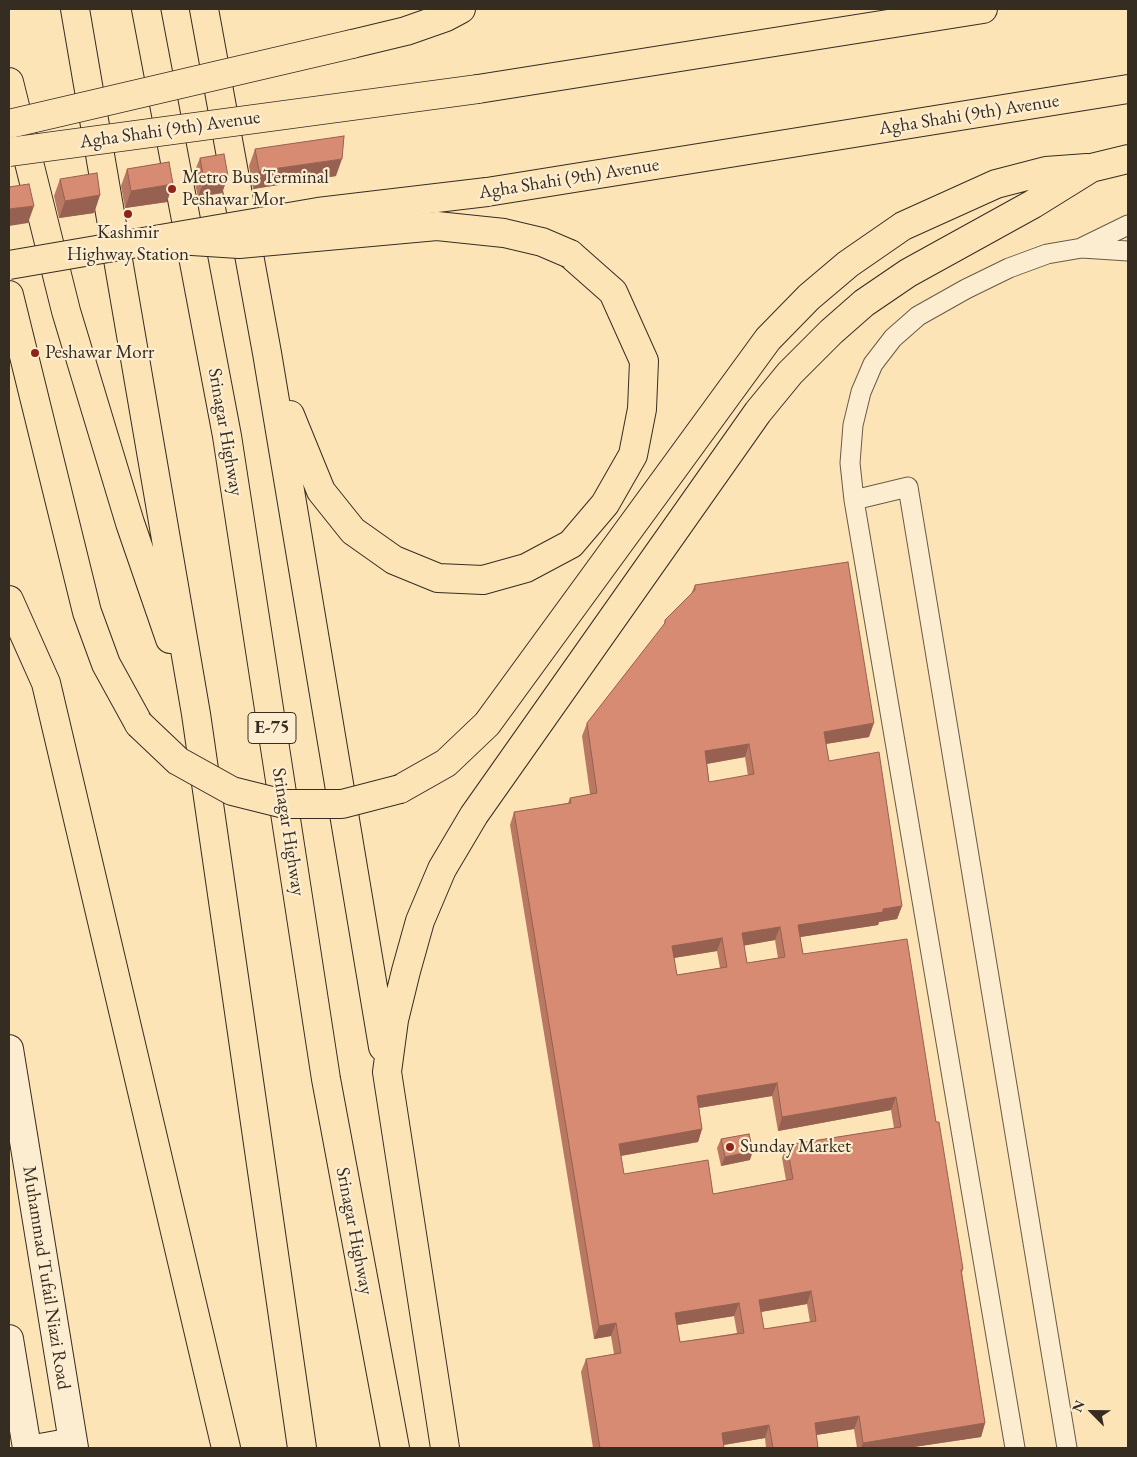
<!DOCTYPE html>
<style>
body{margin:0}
#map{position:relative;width:1137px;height:1457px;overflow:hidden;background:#fce4b7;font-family:"EB Garamond",serif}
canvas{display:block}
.frame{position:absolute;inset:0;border:10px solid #362d22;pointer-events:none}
.north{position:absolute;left:1067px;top:1387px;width:50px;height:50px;-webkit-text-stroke:4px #fdedd0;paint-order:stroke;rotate:293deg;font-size:14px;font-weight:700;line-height:20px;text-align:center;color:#362d22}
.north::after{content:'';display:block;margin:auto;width:18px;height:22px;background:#362d22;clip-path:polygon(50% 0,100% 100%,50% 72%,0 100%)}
</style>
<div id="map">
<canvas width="1137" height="1457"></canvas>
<div class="frame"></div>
<div class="north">N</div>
</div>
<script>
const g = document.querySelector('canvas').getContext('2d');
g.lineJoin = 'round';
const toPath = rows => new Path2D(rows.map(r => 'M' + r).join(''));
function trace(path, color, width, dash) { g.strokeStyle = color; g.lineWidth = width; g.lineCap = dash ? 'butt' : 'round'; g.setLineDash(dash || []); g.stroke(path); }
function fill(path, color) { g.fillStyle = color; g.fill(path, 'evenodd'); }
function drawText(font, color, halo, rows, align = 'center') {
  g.font = font + ' "EB Garamond",serif'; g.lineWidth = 4.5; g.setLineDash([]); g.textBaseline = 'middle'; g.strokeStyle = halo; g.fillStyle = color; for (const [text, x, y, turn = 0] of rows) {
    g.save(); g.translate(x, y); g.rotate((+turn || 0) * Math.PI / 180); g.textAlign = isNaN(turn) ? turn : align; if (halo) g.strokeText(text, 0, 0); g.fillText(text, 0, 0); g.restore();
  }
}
const street = toPath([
 [1083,247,1128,225],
 [854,500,908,487,1067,1448],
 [1015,1448,854,500,850,463,853,425,861,392,873,364,893,338,918,316,966,289,1009,268,1047,254,1082,248,1128,251]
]);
const secondary = toPath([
 [9,1049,74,1448],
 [9,1339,27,1448],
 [40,1448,73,1442]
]);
const primary = toPath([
 [478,89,983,9],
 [487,192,1128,89]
]);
const highway = toPath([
 [75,9,196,714,302,1448],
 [146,9,227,436,326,1079,395,1448],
 [204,9,267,353,383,1047],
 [352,44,406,31,446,17,461,9],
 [9,82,66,311,130,523,170,639],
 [9,295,87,612,106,664,139,724],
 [290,415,321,491,353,531,394,560,438,578,483,580,526,568,571,544,605,504,633,455,642,409,644,361,613,292,570,254],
 [9,600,46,683,226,1448],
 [400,789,446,763,487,724,768,339,809,297,848,264,903,226,996,184,1046,171,1087,168],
 [445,1448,387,1072,394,1020,406,971,420,921,442,869,474,815,758,412,790,373,831,332,864,303,908,273,1033,204,1091,168,1128,159]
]);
trace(street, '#685b47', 21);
trace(secondary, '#362d22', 30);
trace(primary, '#362d22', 30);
trace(highway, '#362d22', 30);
trace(street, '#fdedd0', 19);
trace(secondary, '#fdedd0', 28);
trace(primary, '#fce4b7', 28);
trace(highway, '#fce4b7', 28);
const primaryBridge = toPath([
 [9,152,478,89],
 [9,265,318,212,487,192]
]);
const highwayBridge = toPath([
 [9,124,352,44],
 [161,239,239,244,437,226,504,233,542,242,570,254],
 [139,724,178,761,232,791,284,804,342,804,400,789]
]);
trace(primaryBridge, '#362d22', 30, []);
trace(highwayBridge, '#362d22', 30, []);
trace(primaryBridge, '#fce4b7', 28);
trace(highwayBridge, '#fce4b7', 28);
fill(toPath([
 [255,149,336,176,253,189,249,166],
 [200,158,228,176,222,193,198,197,193,175],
 [127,169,167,202,125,208,121,186],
 [60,179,100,195,94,213,59,218,54,196],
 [695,585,869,737,826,744,829,761,902,906,897,919,879,922,878,925,800,937,803,954,936,1122,963,1269,962,1273,985,1423,981,1437,907,1448,857,1448,854,1429,816,1435,818,1448,766,1448,765,1438,724,1445,724,1448,593,1448,581,1372,586,1359,614,1354,611,1336,594,1339,510,825,514,812,568,803,570,798,590,794,582,736,587,723,663,627,665,620,691,594],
 [745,757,748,776,709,782,707,764],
 [775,940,778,958,747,963,744,945],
 [717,951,720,968,677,975,674,958],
 [772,1096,778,1131,891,1110,894,1128,787,1145,782,1158,786,1180,713,1194,624,1174,621,1156,698,1142,702,1129,699,1108],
 [807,1304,810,1322,764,1329,761,1312],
 [734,1316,737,1333,680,1342,677,1325],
 [721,1139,750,1160,721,1166,717,1148]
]), '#b97862');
fill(toPath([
 [342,159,336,176,253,189,259,171],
 [228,176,222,193,198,197,204,180],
 [173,184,167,202,125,208,131,191],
 [100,195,94,213,59,218,65,201],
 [34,206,28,223,9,226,9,209],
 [874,723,869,737,819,745,824,732],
 [749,744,745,757,700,765,705,751],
 [902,906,897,919,879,922,878,925,794,938,798,925],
 [780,927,775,940,737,947,742,933],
 [722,938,717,951,667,959,672,946],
 [777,1083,772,1096,692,1109,697,1096],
 [896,1097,891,1110,778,1131,782,1117],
 [702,1129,698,1142,614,1157,619,1144],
 [753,1151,750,1160,721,1166,725,1157],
 [811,1291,807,1304,754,1313,759,1300],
 [739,1303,734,1316,671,1326,675,1313],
 [616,1323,611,1336,594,1339,599,1326],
 [859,1416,854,1429,810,1436,815,1423],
 [985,1423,981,1437,907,1448,861,1448,863,1443],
 [769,1425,765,1438,717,1446,722,1433]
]), '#966150');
const building = toPath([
 [344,136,342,159,259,171,255,149,344,136],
 [224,154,228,176,204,180,200,158,224,154],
 [169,162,173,184,131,191,127,169,169,162],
 [97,173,100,195,65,201,60,179,97,173],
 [29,184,34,206,9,209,9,187,29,184],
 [848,562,874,723,824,732,829,761,879,752,902,906,883,909,883,912,798,925,803,954,907,939,936,1122,939,1122,963,1269,961,1270,985,1423,863,1443,859,1416,815,1423,818,1448,773,1448,769,1425,722,1433,724,1448,600,1448,586,1359,621,1353,616,1323,599,1326,514,812,571,803,570,798,597,793,587,723,665,623,665,620,695,590,695,585,848,562],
 [749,744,754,774,709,782,705,751,749,744],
 [780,927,785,957,747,963,742,933,780,927],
 [722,938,727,967,677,975,672,946,722,938],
 [777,1083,782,1117,896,1097,901,1127,787,1145,793,1179,713,1194,708,1160,624,1174,619,1144,702,1129,697,1096,777,1083],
 [811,1291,816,1321,764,1329,759,1300,811,1291],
 [739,1303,744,1333,680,1342,675,1313,739,1303],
 [749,1134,753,1151,725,1157,721,1139,749,1134]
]);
fill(building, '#d78b72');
trace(building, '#966150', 1);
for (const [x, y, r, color] of [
 [172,189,5,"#8f2418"],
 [128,214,5,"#8f2418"],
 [35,353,5,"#8f2418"],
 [730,1147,5,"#8f2418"]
]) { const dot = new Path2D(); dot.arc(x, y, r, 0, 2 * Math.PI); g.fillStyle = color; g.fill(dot); trace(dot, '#fdedd0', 2); }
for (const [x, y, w] of [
 [272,728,48]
]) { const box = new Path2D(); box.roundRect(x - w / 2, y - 15.5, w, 31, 4); g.fillStyle = '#fdedd0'; g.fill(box); trace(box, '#362d22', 1); }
drawText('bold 18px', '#362d22', null, [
 ["E-75",272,728]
]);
drawText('19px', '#362d22', '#fdedd0', [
 ["Agha Shahi (9th) Avenue",969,115,-9],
 ["Agha Shahi (9th) Avenue",170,130,-8],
 ["Agha Shahi (9th) Avenue",569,179,-9],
 ["Srinagar Highway",225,432,80],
 ["Srinagar Highway",288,832,81],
 ["Srinagar Highway",354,1231,79],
 ["Muhammad Tufail Niazi Road",46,1278,81]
]);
drawText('19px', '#362d22', '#fdedd0', [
 ["Metro Bus Terminal",182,178],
 ["Peshawar Mor",182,200],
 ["Kashmir",128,233,"center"],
 ["Highway Station",128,255,"center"],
 ["Peshawar Morr",45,353],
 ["Sunday Market",740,1147]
], 'left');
</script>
